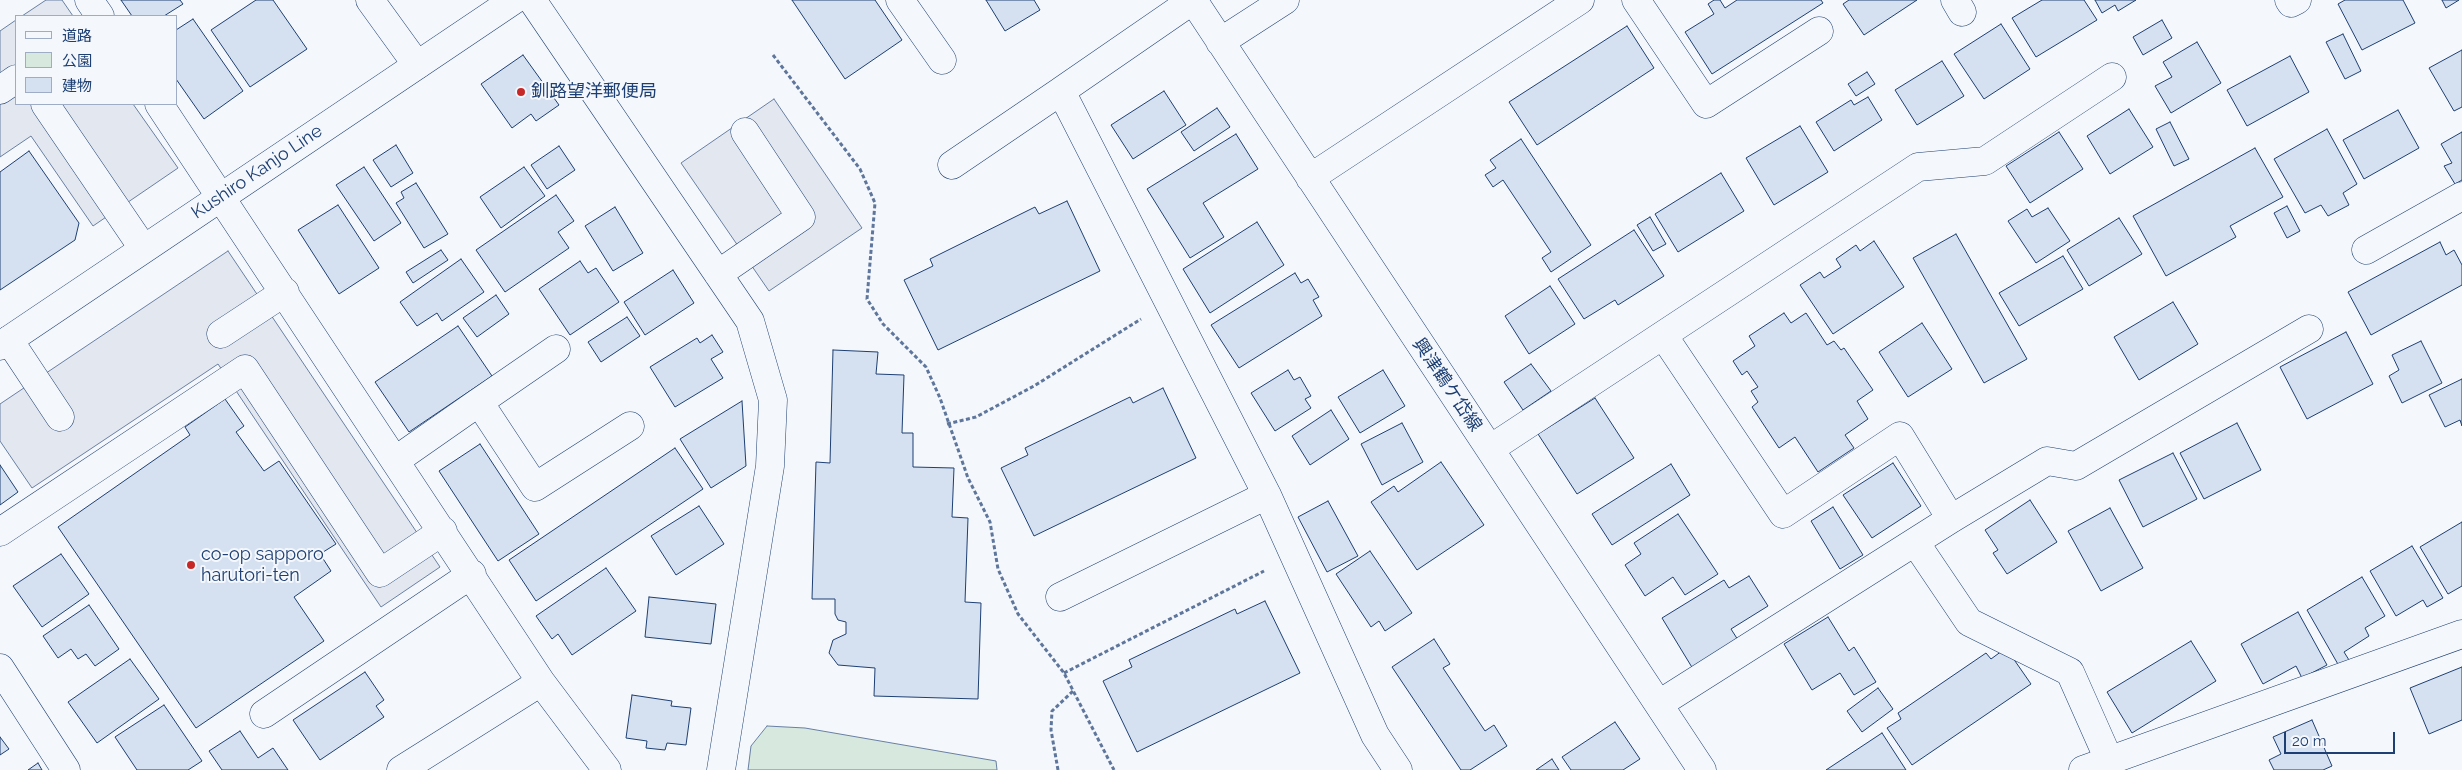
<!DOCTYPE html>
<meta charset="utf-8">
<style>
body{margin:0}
#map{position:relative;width:2462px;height:770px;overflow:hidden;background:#f4f7fb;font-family:Raleway,"Noto Sans JP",sans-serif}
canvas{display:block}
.legend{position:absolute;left:15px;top:15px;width:162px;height:90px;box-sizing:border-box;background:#f4f7fb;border:1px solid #9eadc5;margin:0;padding:6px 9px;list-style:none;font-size:15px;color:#1d3f73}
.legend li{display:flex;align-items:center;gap:10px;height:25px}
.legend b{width:25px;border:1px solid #9eadc5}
.scale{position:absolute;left:2284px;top:732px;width:111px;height:22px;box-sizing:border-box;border:2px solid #1d3f73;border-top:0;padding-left:6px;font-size:15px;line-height:18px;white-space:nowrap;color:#1d3f73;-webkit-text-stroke:4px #f4f7fb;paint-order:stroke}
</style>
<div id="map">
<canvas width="2462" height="770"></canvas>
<ul class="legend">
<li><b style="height:6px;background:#f4f7fb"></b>道路</li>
<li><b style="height:14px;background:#d7e8df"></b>公園</li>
<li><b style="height:14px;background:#d5e0f0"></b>建物</li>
</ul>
<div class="scale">20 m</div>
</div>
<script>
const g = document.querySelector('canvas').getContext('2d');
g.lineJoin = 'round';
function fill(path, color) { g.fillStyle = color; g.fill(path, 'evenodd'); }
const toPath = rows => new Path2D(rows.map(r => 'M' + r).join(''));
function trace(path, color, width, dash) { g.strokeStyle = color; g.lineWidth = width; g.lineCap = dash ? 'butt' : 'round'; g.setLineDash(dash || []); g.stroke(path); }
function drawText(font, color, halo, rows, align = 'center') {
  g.font = font + ' Raleway,"Noto Sans JP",sans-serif'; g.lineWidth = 4; g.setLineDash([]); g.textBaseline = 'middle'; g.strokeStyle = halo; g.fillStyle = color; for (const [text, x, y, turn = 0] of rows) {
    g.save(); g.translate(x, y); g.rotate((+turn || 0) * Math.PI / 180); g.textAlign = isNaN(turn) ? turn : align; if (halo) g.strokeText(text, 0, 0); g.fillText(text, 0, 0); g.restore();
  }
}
const green = toPath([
 [767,726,805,728,996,761,997,770,748,770,751,746,767,726]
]);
fill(green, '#d7e8df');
trace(green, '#687fa3', 1);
const parking = toPath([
 [46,0,62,0,73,16,22,16,46,0],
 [16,20,16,104,133,104,178,168,93,226,31,136,0,157,0,31,16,20],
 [774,99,862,228,769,291,681,163,774,99],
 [228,251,440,567,381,607,218,364,32,488,0,441,0,404,228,251]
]);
fill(parking, '#e3e8f0');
trace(parking, '#687fa3', 1);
const building = toPath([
 [121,0,180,0,183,4,164,16,132,16,121,0],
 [256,0,273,0,307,49,250,87,211,30,256,0],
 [792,0,875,0,902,40,845,79,792,0],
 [986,0,1034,0,1040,10,1005,31,986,0],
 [1714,0,1720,0,1725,8,1737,0,1821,0,1823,3,1712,74,1685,32,1714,14,1708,4,1714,0],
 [1849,0,1917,0,1864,35,1843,4,1849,0],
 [2042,0,2084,0,2097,20,2036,57,2012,18,2042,0],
 [2095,0,2136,0,2118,11,2115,5,2102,13,2095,0],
 [2345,0,2403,0,2415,23,2362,50,2338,4,2345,0],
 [2442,0,2459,0,2446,8,2442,0],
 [193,19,243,91,204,119,176,79,176,30,193,19],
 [2162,20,2172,38,2143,55,2133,37,2162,20],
 [2001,24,2030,69,1984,99,1954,54,2001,24],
 [1627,26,1654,68,1537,145,1509,102,1627,26],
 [2343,34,2361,71,2345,79,2326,42,2343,34],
 [2197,42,2221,83,2171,113,2155,86,2172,77,2163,62,2197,42],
 [2462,50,2462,107,2454,111,2429,68,2462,50],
 [523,55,559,105,536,121,531,114,512,128,481,84,523,55],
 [2290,56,2309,92,2247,126,2227,90,2290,56],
 [1942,61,1964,96,1917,125,1895,90,1942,61],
 [1867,72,1875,84,1856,96,1848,84,1867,72],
 [1164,91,1186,125,1133,159,1111,125,1164,91],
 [1868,97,1882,120,1834,151,1816,122,1851,100,1854,105,1868,97],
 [1217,108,1230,127,1194,151,1181,132,1217,108],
 [2129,109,2153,147,2110,174,2087,136,2129,109],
 [2398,110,2419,148,2364,179,2343,140,2398,110],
 [2170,122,2189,159,2174,166,2156,129,2170,122],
 [1800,126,1828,172,1774,205,1746,158,1800,126],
 [2327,129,2357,184,2343,193,2349,205,2328,216,2321,205,2305,213,2274,159,2327,129],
 [2059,132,2083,169,2030,203,2006,166,2059,132],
 [2462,132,2462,180,2455,184,2444,166,2452,163,2441,144,2462,132],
 [1236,134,1258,169,1203,203,1224,237,1190,258,1147,189,1236,134],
 [1521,139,1591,245,1551,272,1542,258,1551,252,1503,180,1493,187,1485,175,1496,168,1490,160,1521,139],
 [396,145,413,173,391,187,373,160,396,145],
 [559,146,575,170,547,189,531,165,559,146],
 [2255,148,2283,197,2230,226,2236,237,2166,276,2133,216,2255,148],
 [29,151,79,223,75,240,0,290,0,172,29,151],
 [364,167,401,223,374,241,336,185,364,167],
 [524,167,545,196,501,228,480,197,524,167],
 [1721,173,1744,211,1678,252,1655,214,1721,173],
 [416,183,448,234,424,248,396,203,404,198,401,192,416,183],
 [556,195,574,221,558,232,569,248,505,292,476,250,556,195],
 [1067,201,1100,271,938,350,904,280,933,266,930,259,1035,207,1039,214,1067,201],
 [338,205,379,268,339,294,298,230,338,205],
 [2287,206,2300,231,2287,238,2274,213,2287,206],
 [615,207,643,253,613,271,585,226,615,207],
 [2048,208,2070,241,2036,263,2008,221,2027,209,2032,217,2048,208],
 [1650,217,1666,244,1653,251,1637,225,1650,217],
 [2119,218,2142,254,2089,286,2067,250,2119,218],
 [1257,222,1284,265,1210,313,1183,269,1257,222],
 [1634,230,1664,276,1618,305,1615,300,1584,319,1558,279,1634,230],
 [1956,234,2027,359,1984,383,1913,258,1956,234],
 [1874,241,1904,287,1833,334,1800,285,1820,272,1824,278,1841,267,1836,259,1856,245,1860,251,1874,241],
 [2440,242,2446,255,2454,250,2462,265,2462,285,2371,335,2348,292,2440,242],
 [441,250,448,260,413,283,406,272,441,250],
 [2063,256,2083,289,2019,326,1999,293,2063,256],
 [461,259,484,292,442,321,437,313,417,326,400,302,461,259],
 [580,261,588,273,596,268,619,302,570,335,539,289,580,261],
 [673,270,694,303,645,335,624,302,673,270],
 [1295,273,1301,283,1308,279,1319,297,1313,300,1322,316,1239,368,1211,325,1295,273],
 [1550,286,1575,324,1529,354,1505,316,1550,286],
 [496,295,509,314,477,337,463,318,496,295],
 [2173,302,2198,344,2139,380,2114,337,2173,302],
 [1784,313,1791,323,1806,313,1827,345,1834,341,1841,350,1844,348,1873,390,1857,401,1868,419,1845,435,1854,448,1818,472,1795,437,1779,448,1752,407,1758,402,1751,391,1758,387,1747,371,1742,375,1733,361,1755,346,1749,336,1784,313],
 [627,317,640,336,601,362,588,342,627,317],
 [1922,323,1952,369,1908,397,1879,352,1922,323],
 [458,326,492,376,409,432,375,382,458,326],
 [2346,332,2373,384,2307,419,2280,367,2346,332],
 [712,335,723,352,711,359,723,378,675,407,650,367,697,338,700,343,712,335],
 [2421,341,2442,383,2402,403,2389,376,2399,370,2392,355,2421,341],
 [833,350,878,352,876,374,904,375,902,433,913,433,913,467,954,468,952,517,968,518,965,602,981,603,978,699,874,696,875,668,838,665,829,653,833,640,846,634,846,622,838,620,835,614,835,599,812,599,816,462,830,463,833,350],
 [1531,364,1551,391,1523,410,1504,382,1531,364],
 [1288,370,1294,380,1300,377,1311,396,1305,399,1311,408,1275,431,1251,393,1288,370],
 [1383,370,1405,406,1360,433,1338,397,1383,370],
 [2462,379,2462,426,2460,420,2445,427,2429,395,2462,379],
 [1163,388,1196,458,1034,536,1001,468,1028,455,1025,448,1130,397,1133,403,1163,388],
 [1595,398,1634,458,1577,494,1538,434,1595,398],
 [225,399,244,426,236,432,264,471,279,461,336,544,320,554,331,571,294,597,324,641,196,728,58,527,190,435,185,427,225,399],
 [742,401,746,466,711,488,680,439,742,401],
 [1331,410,1349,439,1310,465,1292,436,1331,410],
 [1402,423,1423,462,1382,485,1361,444,1402,423],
 [2237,423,2261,470,2204,499,2180,453,2237,423],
 [480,444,539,534,498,561,439,471,480,444],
 [675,448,703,489,536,601,509,560,675,448],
 [2173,453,2197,499,2143,527,2119,480,2173,453],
 [1441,462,1484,525,1417,570,1371,502,1394,486,1398,492,1441,462],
 [1893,463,1921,506,1872,538,1843,495,1893,463],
 [1671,464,1690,495,1612,545,1592,514,1671,464],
 [0,465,18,492,0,505,0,465],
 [2030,500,2057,542,2007,574,1993,553,1998,550,1985,530,2030,500],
 [1328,501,1358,556,1327,572,1298,517,1328,501],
 [699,506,724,544,676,575,651,536,699,506],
 [1833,507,1863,555,1840,569,1811,521,1833,507],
 [2110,508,2143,568,2101,591,2068,531,2110,508],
 [1678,514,1718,574,1685,595,1673,577,1645,596,1625,565,1641,554,1634,543,1678,514],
 [2462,522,2462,586,2448,594,2420,547,2462,522],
 [2412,546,2443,598,2427,607,2423,600,2396,616,2370,571,2412,546],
 [1370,551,1412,613,1385,631,1379,621,1371,627,1336,574,1370,551],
 [61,554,89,594,42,627,13,586,61,554],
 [606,568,636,611,572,655,558,634,552,639,536,616,606,568],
 [1749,576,1768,606,1731,629,1738,640,1693,669,1662,618,1724,580,1729,588,1749,576],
 [2362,577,2385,616,2365,628,2369,636,2344,652,2349,660,2339,666,2307,610,2362,577],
 [649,597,716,604,711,644,645,637,649,597],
 [1265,601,1300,673,1137,752,1103,681,1132,667,1129,660,1235,609,1237,614,1265,601],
 [89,605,119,649,95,666,86,654,78,659,71,649,58,658,43,636,89,605],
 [2298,612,2327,665,2302,678,2296,666,2263,684,2241,644,2298,612],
 [1828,617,1849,651,1854,647,1876,682,1854,695,1840,673,1812,690,1784,644,1828,617],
 [1434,639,1450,664,1443,668,1485,731,1494,725,1507,746,1470,770,1461,770,1392,667,1434,639],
 [2191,641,2216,681,2132,733,2107,692,2191,641],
 [2006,648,2031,684,1912,765,1887,728,1901,719,1898,713,1986,653,1991,659,2006,648],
 [130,659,159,699,97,743,68,702,130,659],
 [2462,667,2462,720,2429,734,2410,688,2462,667],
 [365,672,384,700,376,706,384,717,320,760,293,720,365,672],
 [1878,688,1893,709,1862,732,1847,711,1878,688],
 [632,695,672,701,671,706,691,708,686,745,667,743,665,750,646,748,647,741,626,738,632,695],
 [164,705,202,761,188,770,137,770,115,737,164,705],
 [2312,720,2332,766,2323,770,2274,770,2269,760,2281,754,2273,737,2312,720],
 [1615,722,1640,759,1623,770,1571,770,1562,757,1615,722],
 [240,731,258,758,273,748,288,770,222,770,209,751,240,731],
 [1882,733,1906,770,1826,770,1882,733],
 [0,737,9,749,0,755,0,737],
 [1552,759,1559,770,1536,770,1552,759],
 [38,763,42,770,28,770,38,763]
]);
fill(building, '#d5e0f0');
trace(building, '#1d3f73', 1);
const minor = toPath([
 [89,0,100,16],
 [370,0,417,65],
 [532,0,750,321,773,400,770,466,721,770],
 [900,0,942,60],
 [1193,0,1702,770],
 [1193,0,1061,91,1267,495,1375,735,1398,770],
 [1636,0,1706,104,1819,31],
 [1955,0,1962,12],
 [2289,0,2291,3,2297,0],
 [1220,42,1285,0],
 [0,90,16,79],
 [45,104,143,248],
 [159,104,541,682,607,770],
 [952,165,1061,91],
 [1310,178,1580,0],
 [2366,250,2462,196],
 [718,274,801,217,745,132],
 [221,334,285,292],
 [9,340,60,417],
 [479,402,556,349],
 [1490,449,1663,335],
 [396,460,479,402,535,487,630,426],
 [1951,519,1900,436,1783,514,1663,335,1918,167,1985,161,2112,77],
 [0,532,245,369,380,573,443,531],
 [1915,542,1969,622,2070,672,2109,760],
 [1060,597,1267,495],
 [0,668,66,770],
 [1659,704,1951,519,2047,461,2076,466,2309,329],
 [264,714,472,574],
 [401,770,541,682],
 [2083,770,2462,634]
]);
const major = toPath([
 [0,346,514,0]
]);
trace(minor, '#1d3f73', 29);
trace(major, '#1d3f73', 29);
trace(toPath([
 [773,55,860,169,875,203,867,299,883,324,926,367,940,398,968,478,990,522,998,569,1018,614,1064,673,1114,770],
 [947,424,976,417,1034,386,1141,319],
 [1064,673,1264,571],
 [1058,770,1051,730,1052,711,1073,691]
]), '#5e769c', 3, [4, 2.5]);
trace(minor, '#f4f7fb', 28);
trace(major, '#f4f7fb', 28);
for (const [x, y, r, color] of [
 [521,92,5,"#c62828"],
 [191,565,5,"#c62828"]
]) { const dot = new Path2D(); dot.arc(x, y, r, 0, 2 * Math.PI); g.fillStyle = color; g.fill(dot); trace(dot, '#f4f7fb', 2); }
drawText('18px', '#1d3f73', '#f4f7fb', [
 ["釧路望洋郵便局",531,92],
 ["co-op sapporo",201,555],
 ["harutori-ten",201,576]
], 'left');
drawText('18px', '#1d3f73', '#f4f7fb', [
 ["Kushiro Kanjo Line",257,172,-34],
 ["興津鶴ケ岱線",1447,385,56]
]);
</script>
